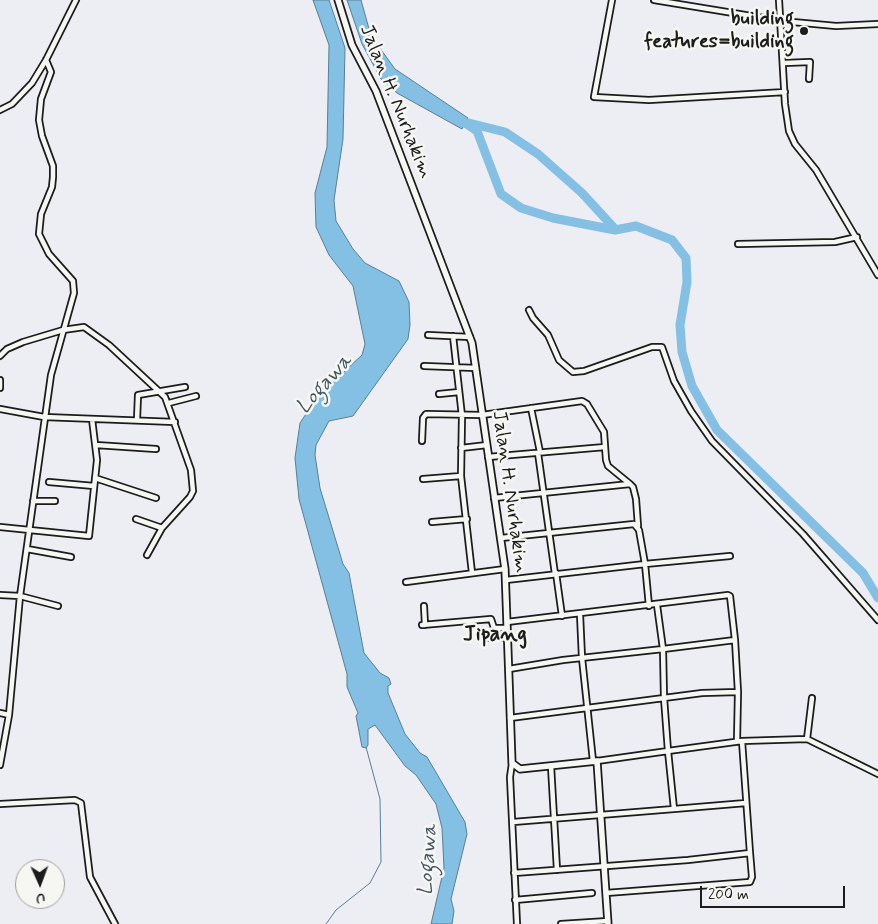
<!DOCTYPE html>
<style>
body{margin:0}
#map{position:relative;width:878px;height:924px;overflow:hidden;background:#eceef3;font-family:Mynerve,sans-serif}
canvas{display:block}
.north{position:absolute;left:15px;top:859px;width:50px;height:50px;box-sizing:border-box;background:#f6f6f2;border:1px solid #9f9f9c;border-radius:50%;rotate:178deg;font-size:14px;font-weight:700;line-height:20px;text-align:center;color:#1c1c1c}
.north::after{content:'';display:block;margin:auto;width:18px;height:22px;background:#1c1c1c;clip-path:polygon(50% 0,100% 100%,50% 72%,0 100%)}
.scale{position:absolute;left:700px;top:886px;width:145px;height:22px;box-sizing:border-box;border:2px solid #1c1c1c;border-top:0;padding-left:6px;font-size:15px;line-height:18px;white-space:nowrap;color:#1c1c1c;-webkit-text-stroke:4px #f6f6f2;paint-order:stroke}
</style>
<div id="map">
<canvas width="878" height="924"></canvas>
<div class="north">U</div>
<div class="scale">200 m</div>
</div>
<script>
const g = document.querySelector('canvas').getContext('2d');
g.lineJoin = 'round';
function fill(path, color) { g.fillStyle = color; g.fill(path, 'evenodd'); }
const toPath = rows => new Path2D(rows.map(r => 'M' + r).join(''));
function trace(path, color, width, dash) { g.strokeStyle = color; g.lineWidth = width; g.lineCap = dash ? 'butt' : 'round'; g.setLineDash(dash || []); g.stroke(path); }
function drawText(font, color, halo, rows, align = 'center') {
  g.font = font + ' Mynerve,sans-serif'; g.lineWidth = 5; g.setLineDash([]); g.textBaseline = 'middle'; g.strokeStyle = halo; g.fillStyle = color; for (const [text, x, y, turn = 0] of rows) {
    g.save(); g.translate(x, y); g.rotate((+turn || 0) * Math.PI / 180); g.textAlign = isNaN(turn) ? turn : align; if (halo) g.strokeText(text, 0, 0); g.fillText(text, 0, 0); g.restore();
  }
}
const water = toPath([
 [313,0,329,0,345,48,343,139,334,200,336,221,353,249,365,263,399,281,409,302,410,325,408,339,353,416,329,421,316,445,315,455,320,488,343,564,349,573,364,653,380,673,389,678,391,684,388,686,388,693,405,734,420,753,427,757,465,822,467,834,451,899,454,911,452,924,431,924,444,868,442,828,436,804,416,775,405,766,375,725,368,729,368,745,366,748,362,747,356,716,358,713,347,687,347,674,299,499,295,458,300,423,317,397,362,355,365,344,353,286,329,255,316,227,315,193,327,147,329,45,313,0],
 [347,0,361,0,371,36,395,69,468,118,462,129,397,93,381,79,362,44,347,0]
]);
fill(water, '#83c0e3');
trace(water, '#5a7e93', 1);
trace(toPath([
 [326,924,336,910,370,883,381,862,380,799,366,747]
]), '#5a7e93', 1);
trace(toPath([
 [455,116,477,131,501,194,521,208,553,218,615,230,636,226,672,240,686,258,687,282,680,325,682,352,692,386,717,430,863,573,878,598],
 [469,123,505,132,538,154,582,193,615,229]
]), '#83c0e3', 9);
const minor = toPath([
 [612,0,594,97,649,100,785,92],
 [654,0,782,21,836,26,878,24],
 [779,0,785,104,789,131,795,144,816,170,878,275],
 [46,60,51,72,41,99,39,120,42,136,53,166,53,177,52,187,41,214,39,234,49,254,73,281,74,293,51,375,20,596,58,606],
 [784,63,810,62,809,79],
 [0,110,12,104,32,83,46,60,76,0],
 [738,244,835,242,857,237],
 [529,310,533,318,548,335,559,360,573,372,584,371,652,347,662,347,674,381,691,411,712,441,803,534,878,620],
 [428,335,470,337],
 [453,336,462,416,461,476,472,573],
 [0,356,7,349,23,342,63,330,84,327,109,345,165,397,191,470,193,491,190,497,162,528,147,555],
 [424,366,476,368],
 [0,380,0,388],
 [439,394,459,392],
 [169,403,196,396],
 [531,408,540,452],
 [0,409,44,417,175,422],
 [137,420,138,395,185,387],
 [422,441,423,418,426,414,482,415,582,401,587,404,604,432,606,460,608,466,630,484,494,498],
 [96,445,156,449],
 [461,448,487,445],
 [538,453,555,574],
 [488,457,605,447],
 [95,478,156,498],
 [423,479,461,476],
 [49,482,94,486],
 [630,484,633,487,636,499,638,526],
 [33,501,55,501],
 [136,519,162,528],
 [432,522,467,519],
 [0,527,89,536,97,460,92,419],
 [501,538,634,524,639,530,645,564,730,556],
 [27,549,71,557],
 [556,573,562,616],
 [506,580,645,564,649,606],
 [406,582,505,569],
 [0,595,20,596,9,715,0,765],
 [657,605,663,649,735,640,738,692],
 [424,606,425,625],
 [580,614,582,658,593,761],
 [507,622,728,595,730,596,735,640],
 [422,625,491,619,494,628,507,628],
 [486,638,507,637],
 [509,669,563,660,663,649,664,698,702,693,738,692,737,741],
 [812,698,807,739,878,774],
 [0,713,9,715],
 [510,718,664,698,668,751,597,761],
 [512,763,510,777,517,924],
 [551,766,557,870],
 [0,804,75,800,81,803,90,877,115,924],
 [674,809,746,803],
 [513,822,674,809,668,751,742,741,807,739],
 [514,873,688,860,750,853,742,741],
 [606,893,750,882,752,877,750,853],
 [515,900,592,893],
 [561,924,608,921]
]);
const secondary = toPath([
 [338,0,352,45,376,91,472,343,505,569,512,763,520,769,597,761,608,924]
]);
trace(minor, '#1c1c1c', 8);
trace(secondary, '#1c1c1c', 9);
trace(minor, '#f6f6f2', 4.5);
trace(secondary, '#f6f6f2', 5.5);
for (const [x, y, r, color] of [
 [804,31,5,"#1c1c1c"]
]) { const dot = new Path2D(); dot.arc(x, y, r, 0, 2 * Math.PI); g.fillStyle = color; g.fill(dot); trace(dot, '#f6f6f2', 2); }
drawText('bold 20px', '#1c1c1c', '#f6f6f2', [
 ["building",794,20],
 ["features=building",794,43]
], 'right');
drawText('20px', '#1c1c1c', '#f6f6f2', [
 ["Jalan H. Nurhakim",395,102,68],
 ["Jalan H. Nurhakim",509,492,82]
]);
drawText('italic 21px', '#405562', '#f6f6f2', [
 ["Logawa",325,385,-48],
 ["Logawa",429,860,-86]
]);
drawText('bold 22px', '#1c1c1c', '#f6f6f2', [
 ["Jipang",495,635]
]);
</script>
